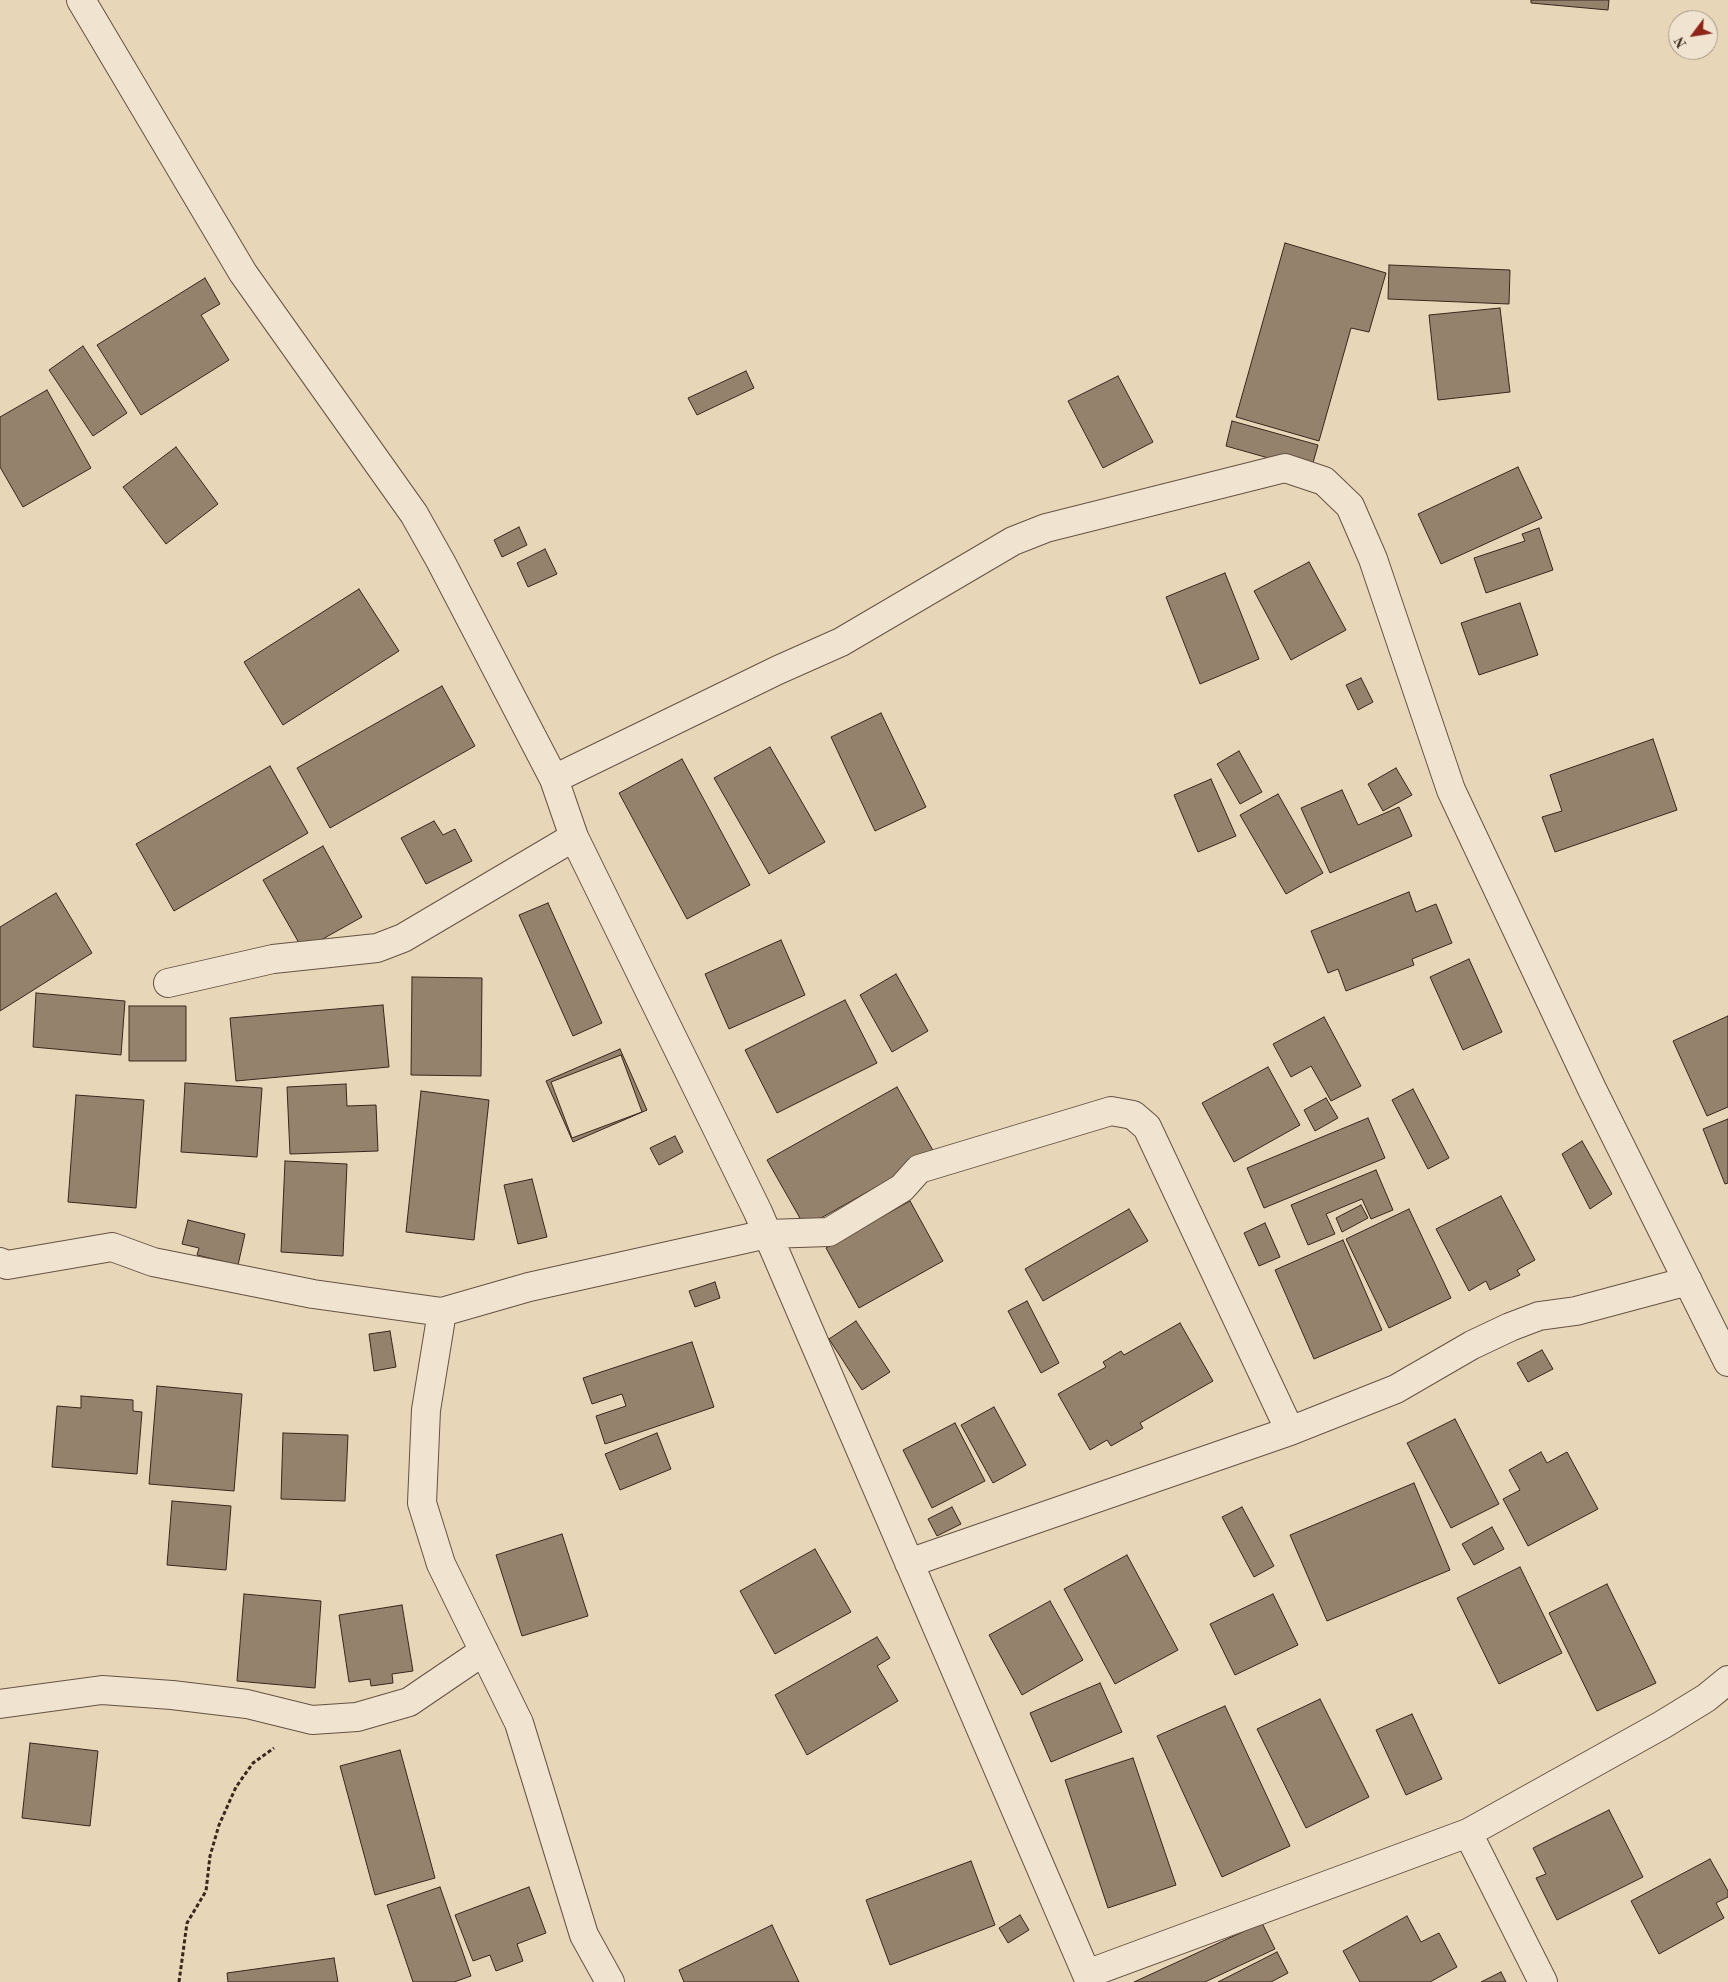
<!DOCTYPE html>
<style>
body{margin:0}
#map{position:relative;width:1728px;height:1982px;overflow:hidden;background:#e8d6b8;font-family:"Old Standard TT",serif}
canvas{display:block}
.north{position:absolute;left:1668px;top:10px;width:50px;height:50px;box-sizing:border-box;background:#f0e4d1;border:1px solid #a79889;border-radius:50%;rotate:239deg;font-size:14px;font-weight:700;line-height:20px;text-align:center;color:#39261c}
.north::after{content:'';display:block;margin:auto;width:18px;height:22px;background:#8f2418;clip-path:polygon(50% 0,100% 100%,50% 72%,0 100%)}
</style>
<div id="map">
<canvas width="1728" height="1982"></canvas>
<div class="north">N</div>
</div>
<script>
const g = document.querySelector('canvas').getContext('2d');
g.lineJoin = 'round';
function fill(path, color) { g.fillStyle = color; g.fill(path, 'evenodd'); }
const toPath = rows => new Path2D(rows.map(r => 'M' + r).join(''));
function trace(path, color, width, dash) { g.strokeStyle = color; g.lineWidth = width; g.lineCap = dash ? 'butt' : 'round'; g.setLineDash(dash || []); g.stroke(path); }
const building = toPath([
 [1531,0,1609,0,1608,10,1531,3,1531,0],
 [1285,243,1386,273,1369,332,1351,328,1319,441,1236,417,1285,243],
 [1389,265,1510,270,1509,304,1388,299,1389,265],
 [205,278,220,304,201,315,229,360,141,415,97,345,205,278],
 [1500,308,1510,392,1438,400,1429,315,1500,308],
 [83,346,127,413,93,436,49,370,83,346],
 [746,371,754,388,697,415,688,398,746,371],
 [1118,376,1153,442,1103,468,1068,401,1118,376],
 [47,390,91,468,23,507,0,467,0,417,47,390],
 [1232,421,1318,445,1311,470,1226,446,1232,421],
 [176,447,218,504,166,544,123,487,176,447],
 [1518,467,1542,518,1441,564,1418,514,1518,467],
 [519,527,527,545,502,557,494,540,519,527],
 [1539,528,1553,570,1486,593,1474,558,1525,541,1522,534,1539,528],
 [545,549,557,574,528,587,517,563,545,549],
 [1309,562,1346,630,1291,660,1254,591,1309,562],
 [1225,573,1259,659,1200,684,1166,597,1225,573],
 [359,589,399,651,283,725,244,662,359,589],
 [1520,603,1538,655,1479,675,1461,623,1520,603],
 [1361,678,1373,702,1358,710,1346,685,1361,678],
 [442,686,475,746,330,828,297,768,442,686],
 [881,713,926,807,875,831,831,737,881,713],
 [1653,739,1677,810,1555,852,1542,817,1562,811,1550,775,1653,739],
 [770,747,825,842,769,874,714,778,770,747],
 [1239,751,1262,792,1240,804,1217,764,1239,751],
 [682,759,750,885,687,919,619,793,682,759],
 [270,766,308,833,174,911,136,844,270,766],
 [1396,768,1412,795,1383,811,1368,784,1396,768],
 [1211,779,1236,836,1198,852,1174,795,1211,779],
 [1342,790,1358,825,1399,807,1412,836,1330,873,1301,808,1342,790],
 [1278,794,1323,873,1286,894,1240,815,1278,794],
 [434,821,443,835,455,829,472,861,426,884,401,838,434,821],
 [323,846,362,917,303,950,263,880,323,846],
 [1409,892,1416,912,1436,904,1452,943,1412,959,1414,965,1346,991,1338,969,1328,973,1311,931,1409,892],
 [56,893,92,953,0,1011,0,927,56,893],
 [548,903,602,1023,573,1036,519,915,548,903],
 [781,940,805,995,729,1029,705,974,781,940],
 [1469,959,1502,1032,1463,1050,1430,977,1469,959],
 [896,974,928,1031,892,1052,860,995,896,974],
 [412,977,482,978,481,1076,411,1075,412,977],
 [36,993,125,1001,121,1055,33,1047,36,993],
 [845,1000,877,1063,777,1113,745,1050,845,1000],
 [383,1005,389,1067,236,1081,230,1018,383,1005],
 [129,1006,186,1006,186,1061,129,1061,129,1006],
 [1728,1016,1728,1107,1707,1116,1673,1041,1728,1016],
 [1324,1017,1361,1086,1331,1101,1311,1066,1291,1077,1273,1044,1324,1017],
 [620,1049,647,1110,573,1142,546,1081,620,1049],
 [621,1055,642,1112,572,1138,551,1082,621,1055],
 [1268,1067,1300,1125,1234,1162,1202,1103,1268,1067],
 [185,1083,262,1088,257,1157,181,1152,185,1083],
 [346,1084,347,1106,376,1105,378,1151,290,1154,287,1087,346,1084],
 [897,1087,935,1154,805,1227,767,1160,897,1087],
 [1413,1089,1449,1158,1428,1169,1392,1100,1413,1089],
 [421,1091,489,1100,474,1240,406,1232,421,1091],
 [76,1095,144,1100,136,1208,68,1202,76,1095],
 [1326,1098,1338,1118,1315,1131,1304,1110,1326,1098],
 [1368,1118,1385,1158,1264,1208,1247,1168,1368,1118],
 [1728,1119,1728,1183,1725,1184,1703,1129,1728,1119],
 [675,1136,683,1152,659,1165,650,1148,675,1136],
 [1582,1141,1612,1194,1590,1209,1562,1154,1582,1141],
 [285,1161,347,1164,343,1256,281,1252,285,1161],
 [1376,1170,1393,1210,1371,1219,1362,1199,1326,1214,1335,1234,1308,1245,1291,1205,1376,1170],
 [532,1179,547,1237,518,1244,504,1185,532,1179],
 [1501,1196,1535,1260,1517,1270,1520,1275,1490,1290,1486,1281,1469,1291,1436,1229,1501,1196],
 [910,1201,943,1261,859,1308,826,1248,910,1201],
 [1361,1205,1368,1218,1342,1232,1336,1218,1361,1205],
 [1129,1209,1148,1241,1043,1301,1025,1269,1129,1209],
 [1409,1209,1451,1298,1389,1328,1346,1239,1409,1209],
 [188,1220,245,1234,238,1265,197,1255,199,1248,182,1244,188,1220],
 [1265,1223,1280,1257,1259,1266,1244,1233,1265,1223],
 [1343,1240,1382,1330,1314,1359,1275,1270,1343,1240],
 [715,1282,720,1298,695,1307,689,1291,715,1282],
 [1027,1301,1059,1363,1041,1373,1008,1311,1027,1301],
 [856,1321,890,1372,862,1390,829,1339,856,1321],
 [1180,1323,1213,1381,1140,1423,1143,1428,1111,1446,1107,1440,1090,1450,1058,1394,1106,1367,1103,1362,1121,1351,1124,1355,1180,1323],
 [390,1331,396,1367,374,1371,369,1334,390,1331],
 [692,1342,714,1407,605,1444,596,1416,626,1406,622,1394,592,1404,583,1378,692,1342],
 [1542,1350,1553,1369,1528,1382,1517,1363,1542,1350],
 [157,1386,242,1394,234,1491,149,1484,157,1386],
 [81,1396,133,1400,133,1411,142,1412,137,1474,52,1467,57,1406,81,1408,81,1396],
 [994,1407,1026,1465,993,1483,961,1425,994,1407],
 [1455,1419,1499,1504,1451,1528,1407,1443,1455,1419],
 [955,1423,985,1481,932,1508,903,1450,955,1423],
 [283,1433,348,1435,345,1501,281,1499,283,1433],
 [657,1433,671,1469,620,1490,605,1454,657,1433],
 [1541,1452,1547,1463,1567,1452,1598,1509,1528,1546,1503,1499,1520,1490,1509,1470,1541,1452],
 [1414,1483,1450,1570,1327,1621,1290,1535,1414,1483],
 [172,1501,231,1506,226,1570,167,1565,172,1501],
 [952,1507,961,1524,937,1536,928,1519,952,1507],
 [1242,1507,1274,1566,1254,1577,1222,1517,1242,1507],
 [1492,1527,1504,1549,1474,1565,1462,1544,1492,1527],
 [562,1534,588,1616,522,1636,496,1555,562,1534],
 [815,1549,851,1612,775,1654,740,1591,815,1549],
 [1127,1555,1178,1650,1115,1684,1064,1589,1127,1555],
 [1520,1567,1562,1653,1499,1684,1457,1598,1520,1567],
 [1607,1584,1656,1683,1597,1711,1549,1613,1607,1584],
 [244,1594,321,1601,315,1688,237,1681,244,1594],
 [1273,1594,1298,1645,1235,1675,1210,1624,1273,1594],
 [1050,1601,1083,1660,1022,1695,989,1635,1050,1601],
 [402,1605,413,1671,392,1674,393,1683,371,1686,370,1679,349,1682,339,1615,402,1605],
 [877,1637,890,1658,877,1666,898,1701,807,1755,775,1695,877,1637],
 [1100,1683,1122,1732,1051,1762,1030,1713,1100,1683],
 [1320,1699,1369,1797,1306,1828,1257,1729,1320,1699],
 [1225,1706,1290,1846,1222,1877,1157,1736,1225,1706],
 [1412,1714,1442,1779,1406,1795,1376,1730,1412,1714],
 [30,1743,98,1751,90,1826,22,1818,30,1743],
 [400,1750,435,1878,375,1895,340,1766,400,1750],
 [1133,1758,1176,1885,1108,1908,1065,1780,1133,1758],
 [1609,1810,1643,1877,1557,1920,1536,1878,1546,1874,1533,1848,1609,1810],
 [1710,1859,1728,1891,1728,1897,1716,1903,1724,1918,1659,1954,1631,1901,1710,1859],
 [971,1861,995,1925,890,1965,866,1900,971,1861],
 [440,1887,471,1976,454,1982,413,1982,387,1905,440,1887],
 [529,1887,546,1933,517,1944,523,1961,496,1971,490,1955,473,1961,455,1915,529,1887],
 [1020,1915,1029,1930,1008,1943,999,1928,1020,1915],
 [1407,1916,1421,1942,1439,1933,1457,1967,1430,1982,1360,1982,1343,1951,1407,1916],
 [1262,1923,1275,1949,1205,1982,1134,1982,1262,1923],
 [772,1925,799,1982,684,1982,679,1970,772,1925],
 [1277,1952,1288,1973,1271,1982,1218,1982,1277,1952],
 [334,1958,338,1982,228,1982,227,1973,334,1958],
 [1501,1972,1506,1982,1481,1982,1501,1972]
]);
fill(building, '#94826d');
trace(building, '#39261c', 1);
const minor = toPath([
 [81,0,243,273,414,514,441,562,554,779,574,837,758,1212,1090,1982],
 [554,779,778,670,841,642,1013,541,1046,528,1285,468,1324,481,1350,506,1373,559,1451,790,1592,1089,1728,1362],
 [168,983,273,959,377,948,403,938,574,837],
 [0,1262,7,1265,112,1247,153,1262,313,1294,442,1312,529,1287,767,1234,829,1232,902,1188,919,1169,1111,1111,1133,1115,1147,1127,1290,1431],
 [442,1312,426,1410,422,1503,441,1564,519,1723,584,1935,610,1982],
 [909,1563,1290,1431,1396,1389,1472,1345,1510,1327,1539,1316,1576,1311,1688,1281],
 [0,1704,102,1690,172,1695,247,1704,312,1720,357,1717,409,1702,484,1651],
 [1468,1833,1543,1982],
 [1087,1974,1468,1833,1662,1725,1706,1698,1728,1680]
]);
trace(minor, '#655243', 30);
trace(toPath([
 [179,1982,187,1923,206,1891,210,1856,219,1825,236,1787,253,1763,274,1748]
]), '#39261c', 3, [4, 2.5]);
trace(minor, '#f0e4d1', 28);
</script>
